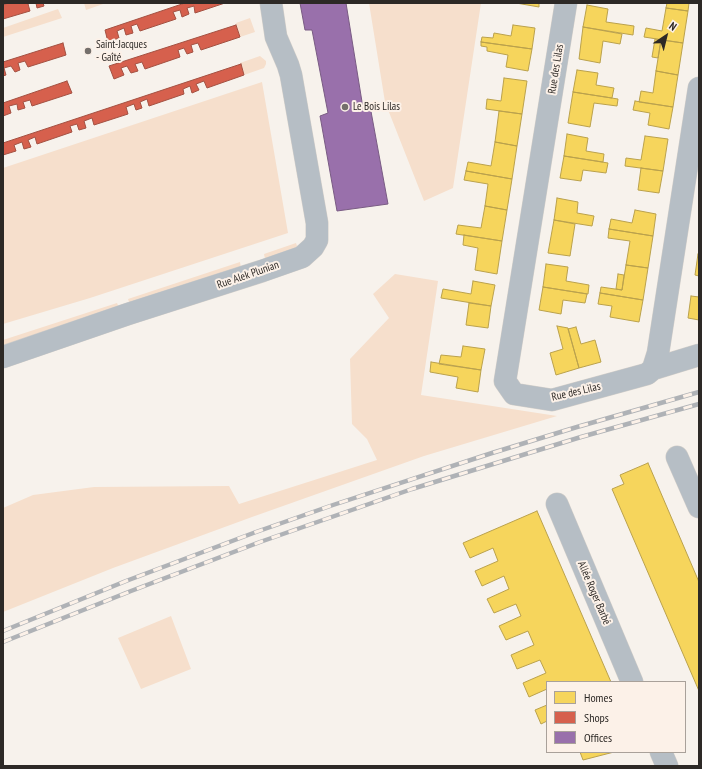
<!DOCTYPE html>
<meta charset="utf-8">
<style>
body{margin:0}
#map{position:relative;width:702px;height:769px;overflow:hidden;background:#f7f2ec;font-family:"PT Sans Narrow",sans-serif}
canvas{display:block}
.frame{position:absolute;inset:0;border:4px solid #2d2926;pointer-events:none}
.legend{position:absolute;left:546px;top:681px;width:140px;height:72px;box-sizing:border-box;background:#fcf1e8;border:1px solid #a9a19a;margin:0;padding:5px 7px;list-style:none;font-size:12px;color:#2d2926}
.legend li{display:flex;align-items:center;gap:8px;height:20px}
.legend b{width:20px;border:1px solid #a9a19a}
.north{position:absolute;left:646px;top:16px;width:40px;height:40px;-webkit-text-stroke:3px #fcf1e8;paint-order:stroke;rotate:35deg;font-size:11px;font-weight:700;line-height:16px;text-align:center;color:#2d2926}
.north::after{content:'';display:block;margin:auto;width:14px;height:18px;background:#2d2926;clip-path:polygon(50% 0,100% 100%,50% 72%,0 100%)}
</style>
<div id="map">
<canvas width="702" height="769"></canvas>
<div class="frame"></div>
<ul class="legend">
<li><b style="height:11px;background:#f6d55c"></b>Homes</li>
<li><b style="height:11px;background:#d6604d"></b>Shops</li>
<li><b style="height:11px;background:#9970ab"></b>Offices</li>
</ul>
<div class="north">N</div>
</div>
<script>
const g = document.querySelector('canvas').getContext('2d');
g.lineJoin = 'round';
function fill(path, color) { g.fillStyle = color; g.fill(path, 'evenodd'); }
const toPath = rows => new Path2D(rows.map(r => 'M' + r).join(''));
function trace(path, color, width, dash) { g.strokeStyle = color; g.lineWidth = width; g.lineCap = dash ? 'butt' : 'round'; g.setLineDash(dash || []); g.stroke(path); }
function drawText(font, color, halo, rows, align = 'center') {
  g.font = font + ' "PT Sans Narrow",sans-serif'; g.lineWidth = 4; g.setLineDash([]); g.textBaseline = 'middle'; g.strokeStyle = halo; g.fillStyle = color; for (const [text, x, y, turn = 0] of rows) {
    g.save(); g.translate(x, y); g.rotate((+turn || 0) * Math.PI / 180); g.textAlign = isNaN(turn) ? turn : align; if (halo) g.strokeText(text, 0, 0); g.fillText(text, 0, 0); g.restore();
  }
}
fill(toPath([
 [84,3,106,3,86,10],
 [369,3,481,3,453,188,424,201,385,102],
 [58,9,62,18,3,37,3,28],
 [250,18,255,32,240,37,236,23],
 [260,56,266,61,266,64,264,68,244,75,240,63],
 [262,82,288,233,90,298,3,324,3,168],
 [296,243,298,249,265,259,264,254],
 [240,262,241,268,130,305,128,299],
 [395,274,438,281,421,395,557,416,424,456,252,517,113,568,3,612,3,508,33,495,94,487,229,486,239,504,377,460,367,439,352,424,350,359,389,318,373,294],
 [117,303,119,308,3,346,3,340],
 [171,616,191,669,141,689,118,638]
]), '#f6dfcc');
const homes = toPath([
 [516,3,539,3,539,7,516,3],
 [667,3,689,3,688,11,666,8,667,3],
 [587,5,608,9,606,22,634,26,633,35,583,27,587,5],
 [666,8,688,11,683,43,644,37,646,28,662,31,666,8],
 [513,25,535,28,532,49,481,42,482,37,493,38,494,33,511,36,513,25],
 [583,27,622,34,620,44,603,41,600,63,579,59,583,27],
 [655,39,661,40,658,58,652,57,655,39],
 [661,40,683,43,678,75,656,71,661,40],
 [481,42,532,49,528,71,506,67,508,55,487,51,487,47,481,46,481,42],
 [577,70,598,73,596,85,614,88,612,98,573,92,577,70],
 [656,71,678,75,673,107,639,102,641,91,653,93,656,71],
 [504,78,527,81,522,114,486,109,487,99,501,101,504,78],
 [573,92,618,99,617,106,594,103,590,127,568,123,573,92],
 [635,101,673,107,669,129,648,125,650,113,633,110,635,101],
 [499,111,522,114,517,146,495,142,499,111],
 [567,134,588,138,586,151,604,154,603,162,564,156,567,134],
 [645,136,668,139,663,171,625,166,626,158,641,160,645,136],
 [495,142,517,146,512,179,466,171,468,162,491,166,495,142],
 [564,156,608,163,606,173,583,170,581,181,560,178,564,156],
 [641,168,663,171,659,193,638,190,641,168],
 [466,171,512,179,507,210,485,206,488,184,464,180,466,171],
 [557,198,578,202,577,213,594,216,592,226,554,220,557,198],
 [485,206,507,210,502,241,456,234,458,225,481,228,485,206],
 [635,210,656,214,653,236,609,229,611,219,632,223,635,210],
 [554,220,575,224,570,256,548,253,554,220],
 [609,229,653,236,648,268,626,265,630,241,608,238,609,229],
 [464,235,502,241,497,274,475,270,478,248,463,245,464,235],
 [698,254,699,254,699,276,695,275,698,254],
 [546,264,568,267,566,281,589,285,588,294,543,287,546,264],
 [626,265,648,268,643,300,600,293,601,287,622,290,626,265],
 [618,274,624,275,622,290,616,289,618,274],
 [473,281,495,285,491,306,441,298,443,289,471,294,473,281],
 [543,287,587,294,585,303,563,300,561,314,539,310,543,287],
 [600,293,643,300,639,322,610,317,612,306,598,304,600,293],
 [691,296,699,297,699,320,688,318,691,296],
 [469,303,491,306,488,328,466,325,469,303],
 [557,326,568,328,579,368,556,375,550,353,563,349,557,326],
 [576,327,581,344,595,340,601,362,579,368,568,329,576,327],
 [463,346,485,349,481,370,439,364,441,355,461,357,463,346],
 [431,362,481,370,478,392,456,388,458,377,430,372,431,362],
 [648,463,699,582,699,691,612,489,624,484,620,475,648,463],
 [537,511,611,682,547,682,547,689,529,697,523,683,546,673,540,660,517,669,511,655,534,645,528,631,506,640,499,626,521,616,516,604,494,613,487,599,509,589,504,576,482,586,475,571,498,561,493,548,470,558,463,543,537,511],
 [547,705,547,721,541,724,535,710,547,705],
 [580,752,614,752,583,760,580,752]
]);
fill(homes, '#f6d55c');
trace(homes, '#baa14c', 1);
const shops = toPath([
 [8,3,30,3,28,4,30,11,3,19,3,5,8,3],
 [36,3,43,3,44,6,37,8,36,3],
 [185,3,225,3,195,13,194,6,187,8,189,14,182,17,180,10,173,12,176,19,140,31,137,24,131,26,133,33,126,35,124,28,117,31,119,38,108,42,105,30,185,3],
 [236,25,240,37,201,50,198,43,191,45,193,52,187,54,184,48,178,50,180,57,145,69,142,62,135,64,138,71,131,73,127,66,121,68,124,75,114,79,109,66,236,25],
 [63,43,66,55,28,67,25,61,18,63,20,70,15,72,11,66,4,68,6,75,3,76,3,62,63,43],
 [241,64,244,75,207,88,204,81,196,84,199,90,192,93,190,86,183,89,184,94,149,106,147,99,140,102,142,108,136,110,134,104,126,107,128,114,94,125,92,118,84,121,86,128,79,130,77,124,70,126,72,132,37,144,35,137,28,140,31,147,24,149,22,142,14,145,16,151,3,155,3,143,241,64],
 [67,81,72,93,32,106,30,100,23,102,25,108,18,110,17,104,9,106,11,113,3,116,3,103,67,81]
]);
fill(shops, '#d6604d');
trace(shops, '#a35041', 1);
const offices = toPath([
 [300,3,346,3,363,108,370,106,388,204,337,211,320,116,328,113,312,30,305,30,300,3]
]);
fill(offices, '#9970ab');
trace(offices, '#795b83', 1);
const street = toPath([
 [566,3,505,381,514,394,552,400,647,374,653,369,658,353,699,88],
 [3,357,128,314,262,271,302,257,313,247,317,240,317,223,291,75,288,65,276,37,271,3],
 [653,369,699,355],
 [677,457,699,507],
 [557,504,632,682],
 [661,752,667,766]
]);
trace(street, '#d2cec9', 23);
trace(street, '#b6bec5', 22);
const rail = toPath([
 [3,631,126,581,256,532,333,505,492,453,577,427,699,392],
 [3,642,131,591,260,542,412,489,581,437,699,404]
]);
trace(rail, '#afb2b6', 4.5);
trace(rail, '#fcf1e8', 3, [9]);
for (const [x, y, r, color] of [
 [88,51,4,"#746f6b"],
 [345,107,4,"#746f6b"]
]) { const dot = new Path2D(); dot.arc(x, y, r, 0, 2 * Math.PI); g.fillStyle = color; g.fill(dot); trace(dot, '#fcf1e8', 1.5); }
drawText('11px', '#2d2926', '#fcf1e8', [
 ["Saint-Jacques",96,45],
 ["- Gaîté",96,58],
 ["Le Bois Lilas",353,107]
], 'left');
drawText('11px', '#2d2926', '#fcf1e8', [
 ["Rue des Lilas",556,69,-81],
 ["Rue Alek Plunian",248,275,-19],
 ["Rue des Lilas",576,392,-13],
 ["Allée Roger Barbé",594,593,67]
]);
</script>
